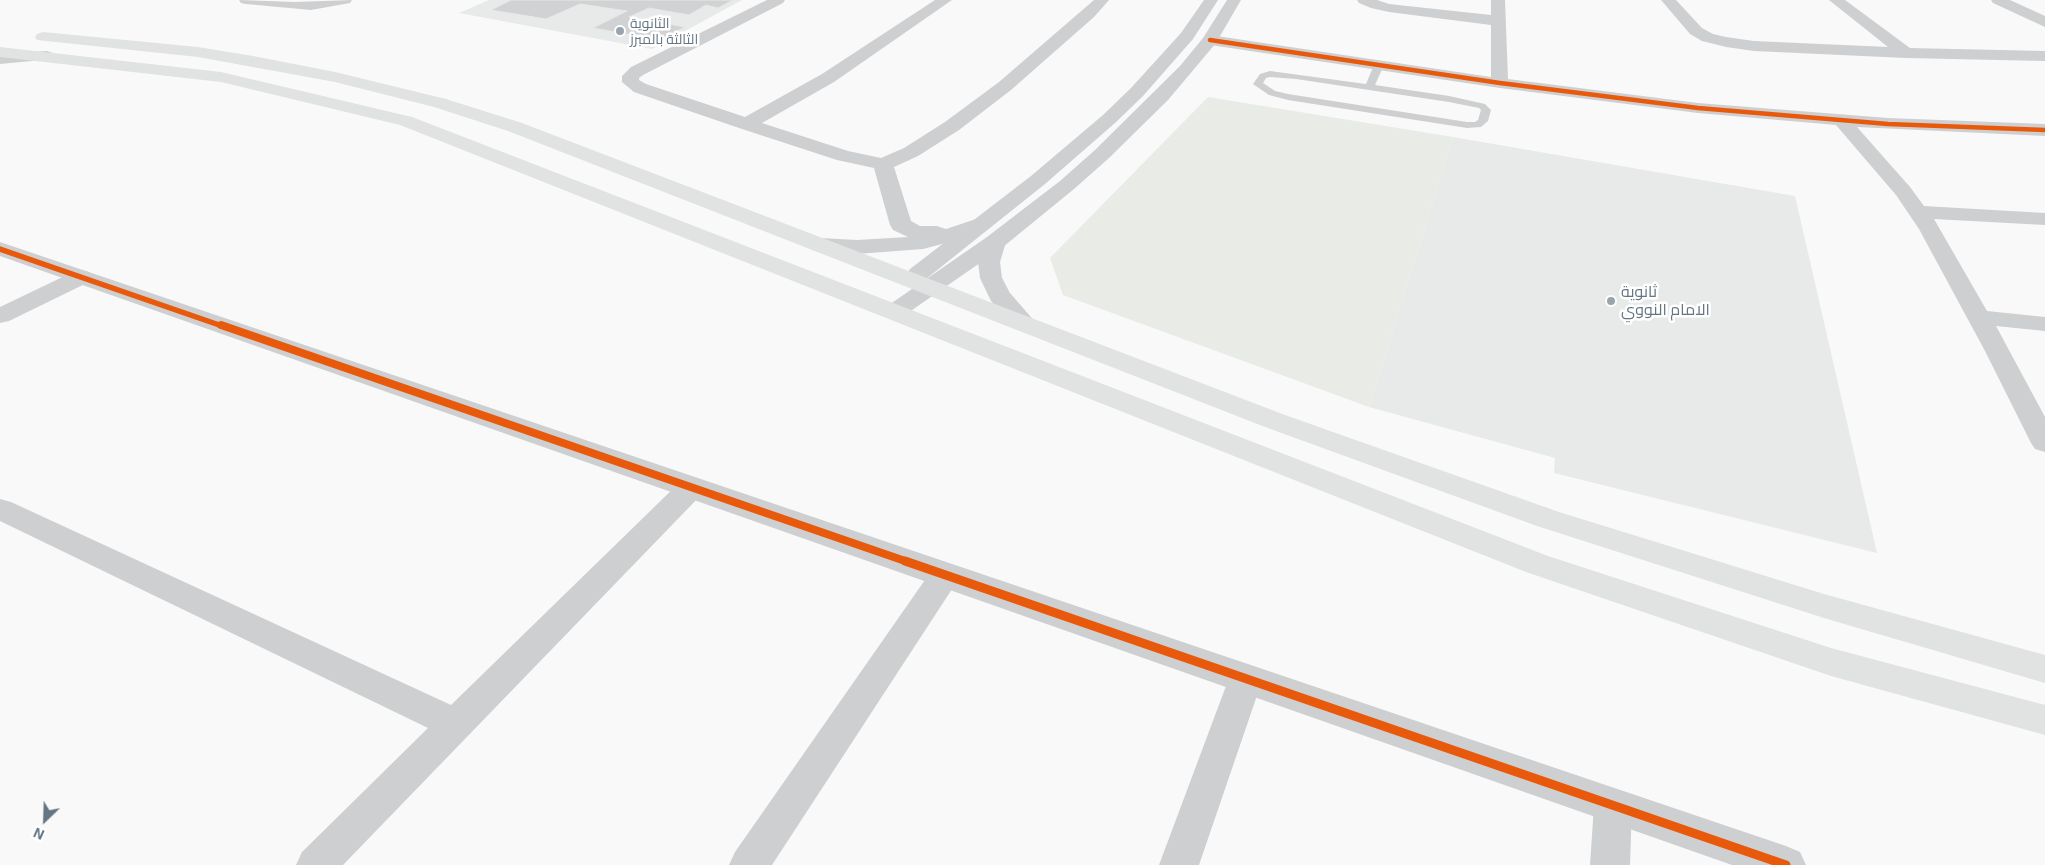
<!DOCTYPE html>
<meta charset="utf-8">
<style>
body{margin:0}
#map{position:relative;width:2045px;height:865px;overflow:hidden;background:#f9f9f9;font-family:"Exo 2",sans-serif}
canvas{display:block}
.north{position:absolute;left:20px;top:795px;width:50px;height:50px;-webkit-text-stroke:4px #fff;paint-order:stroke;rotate:204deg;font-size:14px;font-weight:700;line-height:20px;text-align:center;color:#657683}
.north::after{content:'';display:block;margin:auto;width:18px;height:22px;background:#657683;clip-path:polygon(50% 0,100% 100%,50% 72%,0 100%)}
</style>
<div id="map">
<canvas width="2045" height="865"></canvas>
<div class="north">N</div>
</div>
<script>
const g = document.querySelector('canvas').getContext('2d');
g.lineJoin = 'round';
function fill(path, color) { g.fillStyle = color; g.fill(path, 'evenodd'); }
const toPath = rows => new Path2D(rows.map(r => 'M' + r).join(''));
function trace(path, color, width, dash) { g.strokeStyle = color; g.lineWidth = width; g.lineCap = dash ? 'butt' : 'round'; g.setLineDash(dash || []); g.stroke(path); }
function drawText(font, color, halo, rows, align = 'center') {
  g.font = font + ' "Exo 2",Cairo,sans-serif'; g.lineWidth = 5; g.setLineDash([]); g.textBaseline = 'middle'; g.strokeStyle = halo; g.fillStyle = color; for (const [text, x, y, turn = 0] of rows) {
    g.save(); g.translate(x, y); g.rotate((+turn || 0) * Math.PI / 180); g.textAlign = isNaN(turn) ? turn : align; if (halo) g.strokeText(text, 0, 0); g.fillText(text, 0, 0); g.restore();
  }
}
fill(toPath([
 [489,0,742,0,652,49,459,13],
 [1453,137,1795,196,1877,553,1554,473,1555,458,1369,407]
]), '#e8e9e9');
fill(toPath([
 [1208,97,1453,137,1369,407,1063,295,1050,258]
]), '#e8ebe6');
const building = toPath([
 [511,0,733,0,718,8,706,5,689,15,649,8,629,17,685,27,660,40,593,28,627,11,580,4,546,19,491,10,511,0]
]);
fill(building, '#d0d2d3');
trace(building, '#e8e8e8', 1);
fill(toPath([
 [1379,62,1384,65,1375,85,1449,96,1485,104,1491,110,1488,121,1481,127,1467,128,1288,100,1269,95,1253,84,1260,74,1270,71,1366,84,1374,65,1379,62],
 [1270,77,1296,79,1449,102,1479,108,1481,110,1478,120,1475,122,1467,122,1288,94,1275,91,1263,83,1266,78,1270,77]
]), '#cecfd0');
fill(toPath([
 [239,0,295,2,352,0,350,3,311,10,246,4,241,3,239,0],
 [767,0,785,0,783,3,643,75,639,78,639,80,646,84,745,117,822,74,935,0,952,0,834,82,762,123,848,151,881,158,904,148,945,122,999,82,1094,0,1109,0,1094,17,1011,90,959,130,918,156,894,167,911,221,920,226,937,226,946,229,982,217,990,218,993,223,990,228,969,237,923,249,857,254,820,252,812,250,809,245,812,240,820,238,857,240,908,237,893,230,890,225,874,168,837,160,739,128,634,92,622,82,622,76,631,67,767,0],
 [1357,0,1377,0,1389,4,1491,15,1491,0,1505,0,1508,79,1698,103,1888,118,2045,124,2045,136,1857,127,1910,187,1924,206,2045,213,2045,225,1934,219,1987,311,2045,317,2045,331,1996,326,2045,417,2045,452,2035,449,2031,443,1985,351,1919,229,1896,195,1836,125,1698,113,1500,88,1210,45,1204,43,1202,40,1204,37,1210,35,1491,77,1491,25,1389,12,1371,8,1359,3,1357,0],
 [1661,0,1676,0,1702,28,1713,34,1726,37,1754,41,1888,47,1829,0,1845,0,1910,48,2045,51,2045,61,1906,58,1754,51,1726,47,1702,41,1690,34,1661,0],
 [1991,0,2010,0,2045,16,2045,27,1993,3,1991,0],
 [47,51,53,53,55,56,53,59,0,64,0,54,47,51],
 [995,235,1003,237,1006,242,1000,262,1002,278,1010,293,1037,324,1034,329,1025,331,1016,329,991,301,980,278,978,262,984,242,987,237,995,235],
 [81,270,89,272,92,277,89,282,9,321,0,323,0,307,73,272,81,270],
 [692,477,702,480,707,487,702,494,343,865,296,865,302,852,428,728,0,521,0,499,11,502,451,705,682,480,692,477],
 [945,563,956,567,961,575,956,583,772,865,729,865,735,852,934,567,945,563],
 [1246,664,1258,668,1263,678,1199,865,1159,865,1229,678,1234,668,1246,664],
 [1613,788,1627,793,1632,805,1630,865,1590,865,1594,805,1599,793,1613,788]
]), '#cecfd0');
fill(toPath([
 [1204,0,1218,0,1193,39,1143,96,1115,123,1045,184,926,279,918,281,910,279,907,274,910,269,1031,176,1103,115,1131,88,1181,33,1204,0],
 [1227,0,1241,0,1216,43,1168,100,1109,158,1074,189,1003,247,902,317,894,319,886,317,882,312,886,307,987,237,1060,181,1095,150,1180,66,1203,38,1227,0],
 [0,242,1786,846,1800,852,1806,865,1732,865,0,256,0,242]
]), '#cecfd0');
fill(toPath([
 [43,32,198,47,253,56,335,72,446,99,522,123,1285,415,1559,512,1824,594,2045,655,2045,683,1824,618,1537,526,1265,427,508,131,434,107,335,82,198,57,37,40,35,37,37,34,43,32],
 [0,47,221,72,412,117,1548,556,1831,648,2045,705,2045,735,1831,676,1526,572,400,125,221,82,0,57,0,47]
]), '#e1e2e2');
trace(toPath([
 [1210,40,1500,83,1698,108,1888,124,2045,130]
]), '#e8590c', 4.5);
trace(toPath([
 [0,249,225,327]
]), '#e8590c', 5.5);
trace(toPath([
 [221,325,908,562]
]), '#e8590c', 8);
trace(toPath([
 [905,561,1786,865]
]), '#e8590c', 9);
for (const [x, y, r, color] of [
 [620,31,5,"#99a4ac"],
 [1611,301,5,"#99a4ac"]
]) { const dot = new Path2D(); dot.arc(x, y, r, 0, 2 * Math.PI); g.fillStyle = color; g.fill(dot); trace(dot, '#fff', 2); }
drawText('14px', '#657683', '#fff', [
 ["الثانوية",630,23],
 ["الثالثة بالمبرز",630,39]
], 'left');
drawText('16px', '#657683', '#fff', [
 ["ثانوية",1621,292],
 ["الامام النووي",1621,310]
], 'left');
</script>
